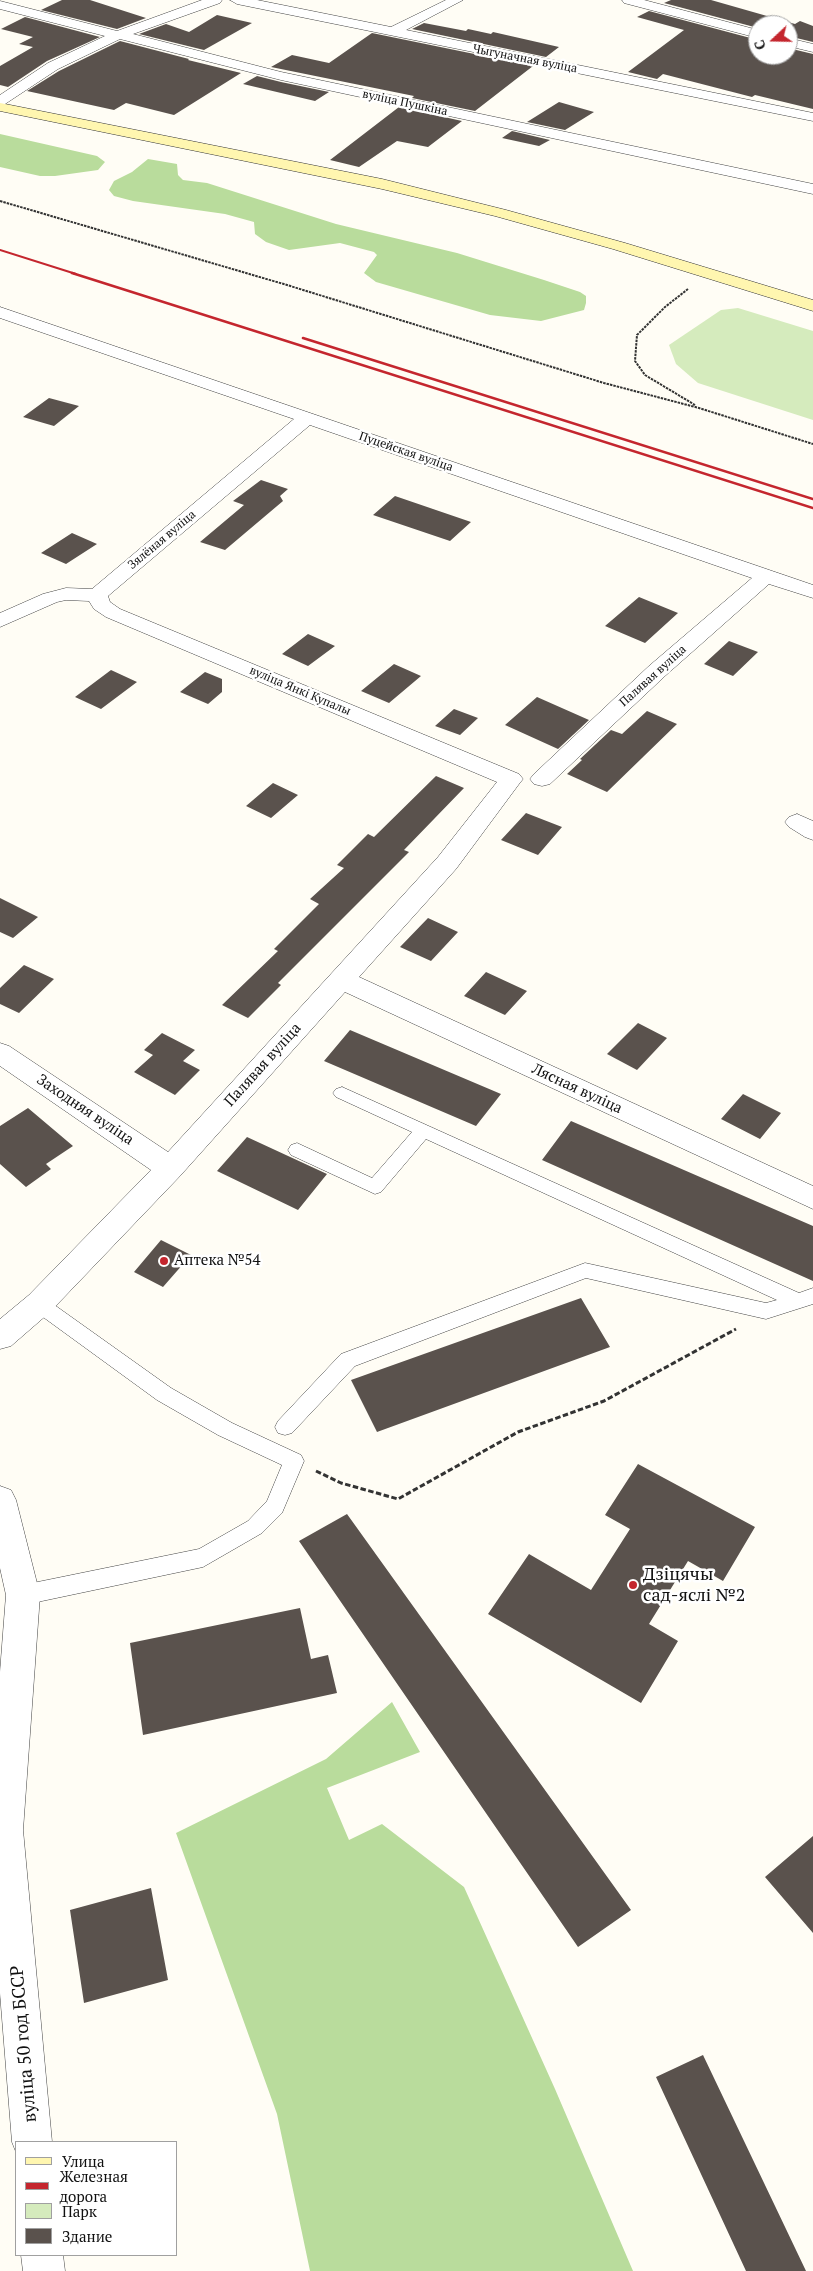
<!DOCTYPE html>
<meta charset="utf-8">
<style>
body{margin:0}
#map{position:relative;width:813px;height:2271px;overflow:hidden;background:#fffdf5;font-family:"PT Serif",serif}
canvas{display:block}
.legend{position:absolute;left:15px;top:2141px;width:162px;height:115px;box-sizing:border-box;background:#fff;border:1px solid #a0a0a0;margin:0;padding:6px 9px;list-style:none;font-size:15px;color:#111}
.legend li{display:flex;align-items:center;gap:10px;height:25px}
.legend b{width:25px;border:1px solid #a0a0a0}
.north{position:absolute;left:748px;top:15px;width:50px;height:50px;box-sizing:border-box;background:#fff;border:1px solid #a0a0a0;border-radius:50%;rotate:249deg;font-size:14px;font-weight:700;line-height:20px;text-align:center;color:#111}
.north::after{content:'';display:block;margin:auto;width:18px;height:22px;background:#c4262e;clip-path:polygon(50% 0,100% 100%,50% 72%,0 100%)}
</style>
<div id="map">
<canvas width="813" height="2271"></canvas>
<ul class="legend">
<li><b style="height:6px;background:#fff6b0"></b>Улица</li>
<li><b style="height:6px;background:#c4262e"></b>Железная дорога</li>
<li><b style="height:14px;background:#d5ebbd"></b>Парк</li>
<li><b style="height:14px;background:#5a524d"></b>Здание</li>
</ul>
<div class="north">С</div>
</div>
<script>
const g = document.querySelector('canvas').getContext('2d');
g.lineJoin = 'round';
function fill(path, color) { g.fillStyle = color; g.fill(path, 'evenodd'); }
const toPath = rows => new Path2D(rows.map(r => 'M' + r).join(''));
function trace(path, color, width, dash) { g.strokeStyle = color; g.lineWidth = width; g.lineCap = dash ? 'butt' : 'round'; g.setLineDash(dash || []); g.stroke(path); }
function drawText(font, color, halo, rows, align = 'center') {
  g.font = font + ' "PT Serif",serif'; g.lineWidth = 5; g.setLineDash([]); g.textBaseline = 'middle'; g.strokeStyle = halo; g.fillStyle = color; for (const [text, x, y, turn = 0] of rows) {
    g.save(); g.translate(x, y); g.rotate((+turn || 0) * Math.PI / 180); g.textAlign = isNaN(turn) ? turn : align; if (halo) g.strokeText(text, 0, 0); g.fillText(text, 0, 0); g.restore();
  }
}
fill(toPath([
 [738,308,813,331,813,420,698,383,676,364,669,345,721,310]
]), '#d5ebbd');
fill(toPath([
 [0,134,97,156,105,162,98,170,55,176,40,176,0,167],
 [148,159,177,164,178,175,183,180,207,183,336,224,457,253,544,280,580,292,586,296,586,303,584,310,541,321,490,315,376,282,364,273,377,255,374,252,340,243,289,250,266,242,255,234,254,222,225,214,133,201,114,196,109,190,114,181,132,172],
 [392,1702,420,1752,327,1788,349,1840,382,1824,464,1887,555,2089,633,2271,310,2271,277,2114,176,1833,326,1759]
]), '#b9dc9c');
fill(toPath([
 [62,0,90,0,146,18,117,29,41,10],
 [671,0,711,0,795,24,800,21,813,26,813,42,788,36,788,25,758,25,758,28,664,3],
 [649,11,758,40,758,55,788,55,788,48,813,54,813,109,755,95,752,97,663,74,657,79,628,72,684,30,637,17],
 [217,15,252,23,204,50,139,34,166,24,189,32],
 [25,17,100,37,47,61,8,87,0,85,0,66,33,47,19,44,33,37,1,29],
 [424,23,466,31,468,29,491,34,493,32,559,47,546,57,412,29],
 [372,33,533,66,475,111,412,98,414,96,271,67,292,55,329,63],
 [120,41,189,59,188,60,241,73,174,115,126,103,114,110,27,91,59,71],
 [257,76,281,82,329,92,315,101,243,84],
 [559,102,594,112,565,130,527,122],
 [399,107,462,121,428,147,397,141,359,167,330,160],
 [512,131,550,140,539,146,502,138],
 [49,398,79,406,54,426,23,417],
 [261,480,288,489,280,496,283,501,225,550,200,542,244,505,233,501],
 [395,496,471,522,450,541,373,515],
 [72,533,97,544,66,564,41,553],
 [639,597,678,613,645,643,605,626],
 [308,634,335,646,308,666,282,654],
 [729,641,758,652,733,676,704,664],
 [394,664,421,676,389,703,361,691],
 [111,670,137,682,101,709,75,697],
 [205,672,222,679,222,692,208,704,180,692],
 [537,697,589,720,558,749,505,725],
 [454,709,478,718,460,735,435,726],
 [647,711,677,724,607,792,567,774,582,760,580,759,611,730,622,734],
 [436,776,464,788,404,850,409,852,278,983,281,985,248,1018,222,1005,278,951,274,949,319,904,310,899,344,868,337,865,368,834,374,837],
 [273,783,298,795,271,818,246,806],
 [526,813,562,827,538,855,501,840],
 [0,898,38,917,13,938,0,932],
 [428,918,458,932,431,961,400,947],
 [24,965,54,979,19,1013,0,1004,0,988],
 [486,972,527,991,505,1015,464,996],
 [638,1023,667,1038,637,1070,607,1054],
 [350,1030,501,1094,476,1126,324,1061],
 [162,1033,195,1050,183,1061,200,1070,175,1095,134,1072,153,1055,144,1050],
 [743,1094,781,1113,760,1139,721,1119],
 [28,1108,73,1146,46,1164,51,1169,26,1187,0,1164,0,1126],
 [571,1121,813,1226,813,1281,542,1160],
 [247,1137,327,1174,298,1210,217,1171],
 [161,1240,191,1255,163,1287,134,1272],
 [581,1298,610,1347,377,1432,351,1380],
 [638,1464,755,1527,723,1581,688,1561,649,1624,678,1641,641,1703,488,1614,529,1554,591,1590,630,1529,605,1515],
 [347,1514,631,1910,578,1947,299,1541],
 [300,1608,311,1659,328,1655,337,1693,143,1735,130,1643],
 [813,1836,813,1933,765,1877],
 [151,1888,168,1980,84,2003,70,1910],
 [703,2055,806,2271,746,2271,656,2077]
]), '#5a524d');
const lane = toPath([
 [342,1087,799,1293,813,1288,813,1304,766,1319,586,1278,355,1366,292,1433,285,1435,278,1433,275,1427,278,1421,341,1354,585,1263,766,1303,777,1300,426,1139,381,1192,375,1194,291,1155,288,1150,291,1145,297,1143,372,1178,412,1132,336,1097,333,1093,336,1089,342,1087],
 [39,1296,46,1299,171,1388,232,1423,301,1455,304,1461,282,1513,262,1533,203,1567,23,1605,16,1602,12,1595,16,1588,23,1585,199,1549,248,1521,267,1501,282,1465,218,1435,157,1400,32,1309,30,1304,32,1299,39,1296]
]);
const street = toPath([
 [202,0,222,0,220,3,133,34,281,72,813,184,813,194,281,80,120,39,58,69,5,104,0,105,0,95,48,63,105,36,0,9,0,1,117,31,202,0],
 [230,0,257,0,391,27,446,0,463,0,406,30,813,113,813,121,237,4,230,0],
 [622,0,644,0,758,30,758,38,624,3,622,0],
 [788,38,813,44,813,52,788,46,788,38],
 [0,307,813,585,813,598,769,584,665,676,550,784,542,786,534,784,530,779,534,774,649,666,752,578,310,425,108,596,110,602,120,609,519,774,523,779,519,784,456,869,359,977,813,1186,813,1209,345,992,180,1176,49,1313,11,1346,0,1349,0,1319,29,1295,151,1170,0,1066,0,1043,9,1046,168,1152,438,857,497,782,106,617,94,609,89,601,66,600,57,602,0,627,0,613,43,594,66,588,92,589,294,419,0,318,0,307],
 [797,814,813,821,813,840,805,837,789,827,785,822,789,817,797,814],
 [0,1486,11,1490,16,1500,40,1595,23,1830,52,2142,16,2142,16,2152,12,2142,0,1993,0,1672,6,1595,0,1568,0,1486],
 [21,2255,63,2255,65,2271,23,2271,21,2255]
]);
const secondary = toPath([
 [0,103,382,179,506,210,625,243,813,300,813,311,613,249,495,216,382,189,0,111,0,103]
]);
trace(lane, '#444', 1);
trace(street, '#444', 1);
trace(secondary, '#333', 1);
trace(toPath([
 [0,201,287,285,604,383,699,408,813,444],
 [688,289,665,307,637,335,635,361,645,375,695,405]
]), '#333', 2, [2.5, 1]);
trace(toPath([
 [316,1471,341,1483,398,1499,518,1432,604,1401,736,1329]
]), '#333', 3, [5.5, 2.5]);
fill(lane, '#fff');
fill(street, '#fff');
fill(secondary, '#fff6b0');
trace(toPath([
 [0,250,76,274]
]), '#c4262e', 2);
trace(toPath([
 [72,273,813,508],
 [303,338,813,499]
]), '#c4262e', 2.5);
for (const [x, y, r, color] of [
 [164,1261,5,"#c4262e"],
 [633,1585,5,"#c4262e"]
]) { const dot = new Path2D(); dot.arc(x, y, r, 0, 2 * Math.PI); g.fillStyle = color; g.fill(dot); trace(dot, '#fff', 2); }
drawText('12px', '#111', '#fff', [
 ["Чыгуначная вуліца",525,59,11],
 ["вуліца Пушкіна",405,103,12],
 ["Пуцейская вуліца",406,452,19],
 ["Зялёная вуліца",162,540,-40],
 ["Палявая вуліца",653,676,-42],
 ["вуліца Янкі Купалы",300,691,23]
]);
drawText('15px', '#111', '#fff', [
 ["Палявая вуліца",263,1065,-48],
 ["Лясная вуліца",577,1089,25],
 ["Заходняя вуліца",85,1110,34]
]);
drawText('15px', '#111', '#fff', [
 ["Аптека №54",174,1261]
], 'left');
drawText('18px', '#111', '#fff', [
 ["Дзіцячы",643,1575],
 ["сад-яслі №2",643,1596]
], 'left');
drawText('18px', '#111', '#fff', [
 ["вуліца 50 год БССР",24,2044,-95]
]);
</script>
